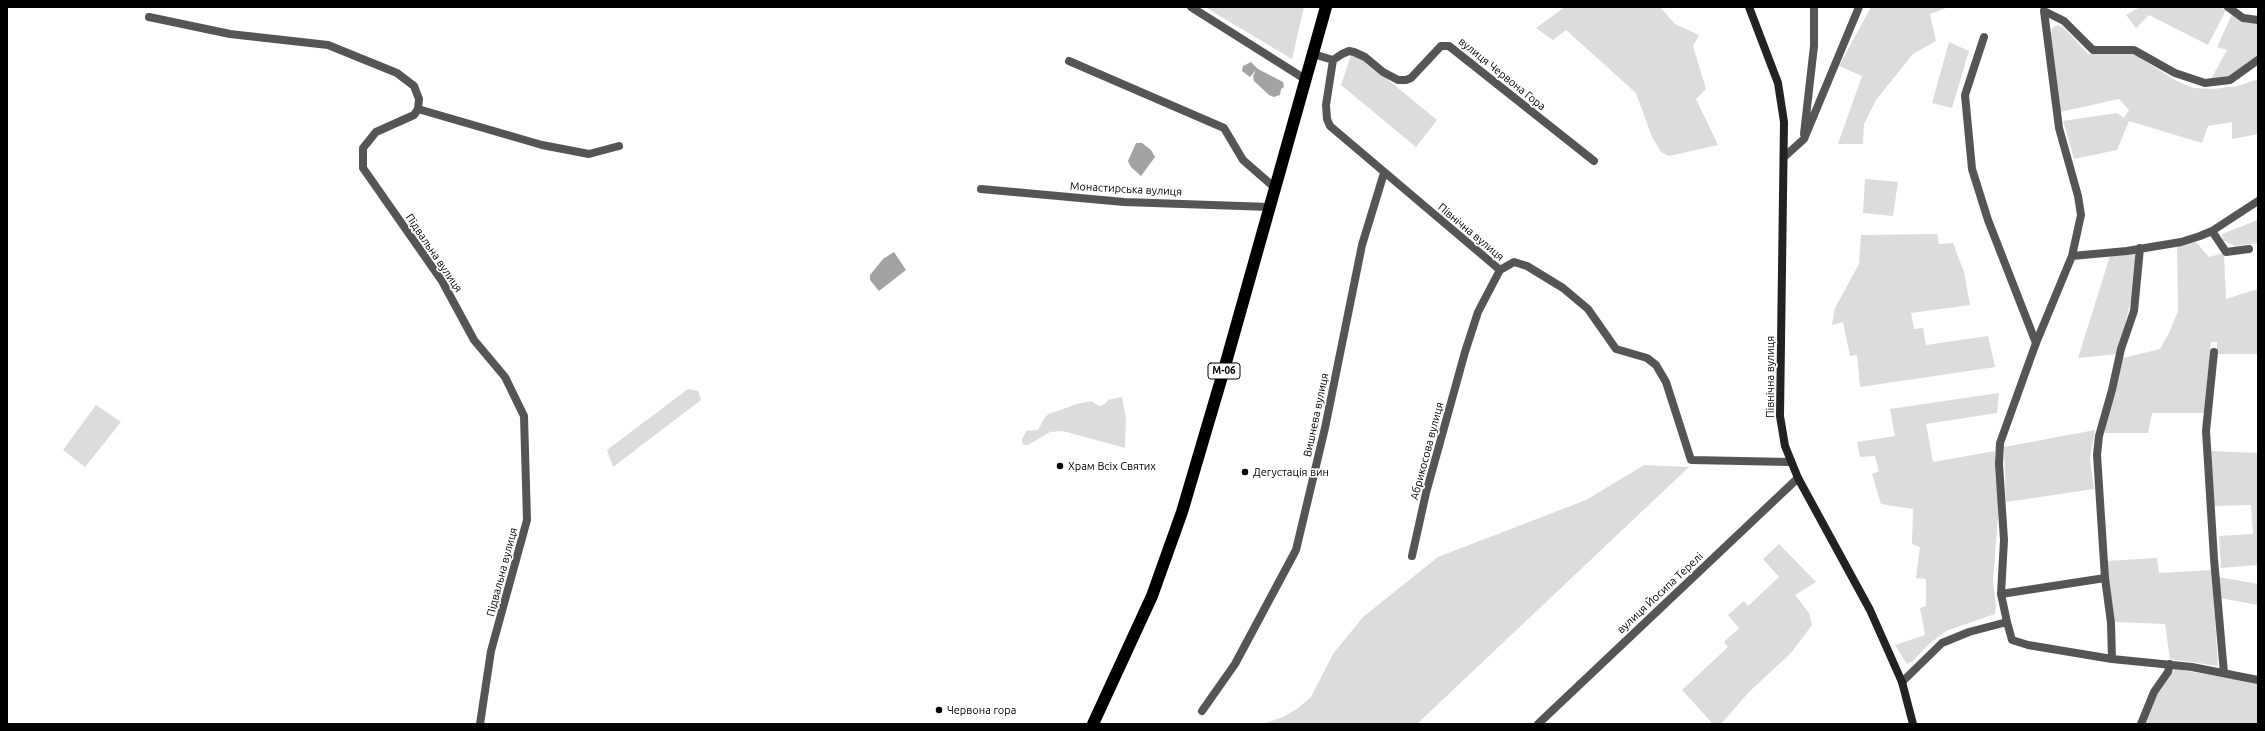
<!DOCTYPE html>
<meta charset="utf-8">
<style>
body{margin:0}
#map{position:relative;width:2265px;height:731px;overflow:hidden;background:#fff;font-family:Ubuntu,sans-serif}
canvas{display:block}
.frame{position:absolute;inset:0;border:8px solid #000;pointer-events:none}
</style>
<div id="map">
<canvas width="2265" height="731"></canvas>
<div class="frame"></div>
</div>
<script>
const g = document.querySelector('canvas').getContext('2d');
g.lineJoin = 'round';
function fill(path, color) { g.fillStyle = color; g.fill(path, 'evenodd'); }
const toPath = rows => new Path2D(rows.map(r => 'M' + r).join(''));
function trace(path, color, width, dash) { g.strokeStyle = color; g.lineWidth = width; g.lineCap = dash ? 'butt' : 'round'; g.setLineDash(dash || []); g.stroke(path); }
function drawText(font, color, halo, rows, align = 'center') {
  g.font = font + ' Ubuntu,sans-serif'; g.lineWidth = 3.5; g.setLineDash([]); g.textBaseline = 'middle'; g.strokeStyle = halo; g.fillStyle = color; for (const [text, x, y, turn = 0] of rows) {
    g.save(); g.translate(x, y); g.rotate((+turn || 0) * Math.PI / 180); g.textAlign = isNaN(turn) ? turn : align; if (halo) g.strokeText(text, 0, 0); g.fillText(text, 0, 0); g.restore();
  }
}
fill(toPath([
 [1205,7,1304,7,1292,59],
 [1565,7,1660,7,1675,24,1699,35,1693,46,1706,89,1696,99,1718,145,1669,156,1661,152,1652,137,1636,93,1566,30,1553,40,1536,28],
 [1871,7,1949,7,1930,14,1936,41,1913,54,1876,100,1864,124,1863,144,1838,144,1862,76,1839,66],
 [2140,7,2221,7,2226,10,2208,45,2149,15,2136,28,2126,15],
 [2232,14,2258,22,2258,57,2231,76,2211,79,2227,50,2217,47],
 [2058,25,2065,29,2088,54,2129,51,2175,80,2193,88,2213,89,2238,86,2258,79,2258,134,2232,139,2232,122,2208,126,2202,143,2129,121,2117,150,2074,159,2063,121,2117,113,2124,118,2129,110,2119,99,2060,112,2051,34,2052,28],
 [1949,42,1969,51,1952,108,1932,103],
 [1351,55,1359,56,1437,120,1416,147,1341,85],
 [1865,179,1898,182,1893,216,1863,213],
 [2258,220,2258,243,2235,246,2223,240,2222,234],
 [1937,234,1939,244,1953,243,1964,272,1970,305,1911,313,1914,329,1923,328,1926,345,1988,336,1995,367,1860,387,1857,355,1850,356,1843,322,1832,325,1835,308,1859,264,1861,235],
 [2194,240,2209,257,2224,253,2226,299,2258,289,2258,354,2217,354,2217,342,2211,342,2204,413,2152,413,2148,433,2104,433,2123,358,2160,349,2169,333,2178,311,2177,245],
 [2134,253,2136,255,2132,296,2118,354,2078,358,2110,256],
 [688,389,698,391,701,400,613,467,607,450],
 [1999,393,1997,413,1926,424,1933,462,1995,451,1999,506,1993,580,1996,606,1995,614,1946,631,1928,645,1913,661,1907,664,1895,645,1925,635,1920,608,1926,606,1926,579,1916,578,1920,547,1912,544,1913,509,1881,504,1872,474,1879,471,1875,456,1860,457,1857,442,1895,436,1890,409],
 [1122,397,1126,418,1125,448,1063,431,1050,432,1028,445,1023,445,1022,440,1026,431,1038,430,1045,417,1049,414,1077,404,1091,401,1099,406,1104,405,1108,400],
 [96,405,121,422,85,467,63,450],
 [2095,430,2090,458,2094,489,2006,502,2004,447],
 [2210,451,2258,453,2258,565,2221,568,2219,536,2253,534,2251,505,2213,506],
 [1644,465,1689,467,1417,724,1263,724,1283,717,1297,709,1311,697,1333,654,1363,617,1438,557,1586,500],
 [1779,544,1816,582,1795,595,1809,613,1812,625,1791,653,1749,692,1721,724,1713,724,1682,690,1728,647,1724,642,1739,628,1728,615,1744,601,1748,606,1779,577,1763,559],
 [2157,558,2159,573,2212,570,2218,666,2170,659,2165,624,2115,622,2106,561],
 [2219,577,2258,584,2258,605,2220,598],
 [2175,669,2258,683,2258,724,2145,724,2150,705]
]), '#dcdcdc');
fill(toPath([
 [1251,62,1258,69,1283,82,1284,87,1281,89,1280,95,1274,97,1269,95,1254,81,1253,76,1256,70,1250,77,1242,71,1243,66],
 [1136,143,1142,143,1151,150,1155,157,1141,176,1131,167,1128,161],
 [894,252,906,270,879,291,870,280,870,275,883,259]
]), '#a3a3a3');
trace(toPath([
 [1191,7,1305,79],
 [2228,7,2243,18,2258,20],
 [149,17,230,34,328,45,397,73,414,86,419,99,418,109,414,115,376,132,363,148,363,168,442,281,474,340,505,377,524,416,527,520,491,651,480,724],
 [1984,37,1965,95,1972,169,1988,220,2036,343],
 [1313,54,1333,60,1342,54,1349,51,1354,52,1365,57,1383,72,1398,80,1406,80,1411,78,1441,46,1449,46,1594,161],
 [1333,60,1326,105,1327,119,1330,126,1500,270,1478,312,1465,352,1426,493,1412,556],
 [1069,61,1224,128,1243,160,1275,188],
 [418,109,542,145,589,154,619,146],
 [1804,134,1814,46,1814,7],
 [1784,157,1804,139,1859,7],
 [981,189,1124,202,1270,207],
 [2212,231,2226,252,2249,249],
 [2072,256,2081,215,2078,196,2059,128,2044,11,2064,21,2093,50,2134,50,2175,73,2205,83,2230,80,2258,60],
 [1500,270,1514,262,1527,266,1563,288,1588,309,1616,349,1647,358,1656,365,1666,382,1691,460,1790,462],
 [2214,352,2206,431,2214,559,2224,673],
 [2001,594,2105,578],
 [2007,622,2012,640,2028,645,2112,659,2192,667,2258,680],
 [2112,659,2111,623,2105,578,2097,455,2099,436,2112,390,2121,349,2134,311,2140,248],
 [1902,682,1942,643,1969,632,2007,622,2001,594,2004,540,1999,464,2000,443,2036,343,2072,256,2127,251,2181,242,2200,236,2212,231,2258,201],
 [1202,711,1235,664,1296,550,1325,428,1362,245,1384,173],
 [1538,724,1798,478],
 [2141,724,2154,692,2168,672,2170,664]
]), '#555', 8);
trace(toPath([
 [1749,7,1778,83,1784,122,1780,416,1785,446,1798,478,1870,610,1902,682,1913,724]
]), '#222', 8);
trace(toPath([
 [1093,724,1152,596,1182,512,1223,373,1326,7]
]), '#000', 12);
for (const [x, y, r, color] of [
 [1060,466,4,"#000"],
 [1245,472,4,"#000"],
 [939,710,4,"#000"]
]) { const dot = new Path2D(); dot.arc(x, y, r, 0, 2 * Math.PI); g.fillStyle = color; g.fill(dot); trace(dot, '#fff', 1.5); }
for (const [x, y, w] of [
 [1224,371,32]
]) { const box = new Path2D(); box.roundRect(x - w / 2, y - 8, w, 16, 3); g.fillStyle = '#fff'; g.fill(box); trace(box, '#000', 1); }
drawText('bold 10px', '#000', null, [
 ["М-06",1224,371]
]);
drawText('11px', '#000', '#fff', [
 ["вулиця Червона Гора",1502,74,39],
 ["Монастирська вулиця",1126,189,3],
 ["Північна вулиця",1471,232,40],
 ["Підвальна вулиця",434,253,56],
 ["Північна вулиця",1770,377,-90],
 ["Вишнева вулиця",1316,415,-78],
 ["Абрикосова вулиця",1427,451,-75],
 ["Підвальна вулиця",502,572,-75],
 ["вулиця Йосипа Терелі",1660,593,-43]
]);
drawText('11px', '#000', '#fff', [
 ["Храм Всіх Святих",1068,466],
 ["Дегустація вин",1253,472],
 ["Червона гора",947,710]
], 'left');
</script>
